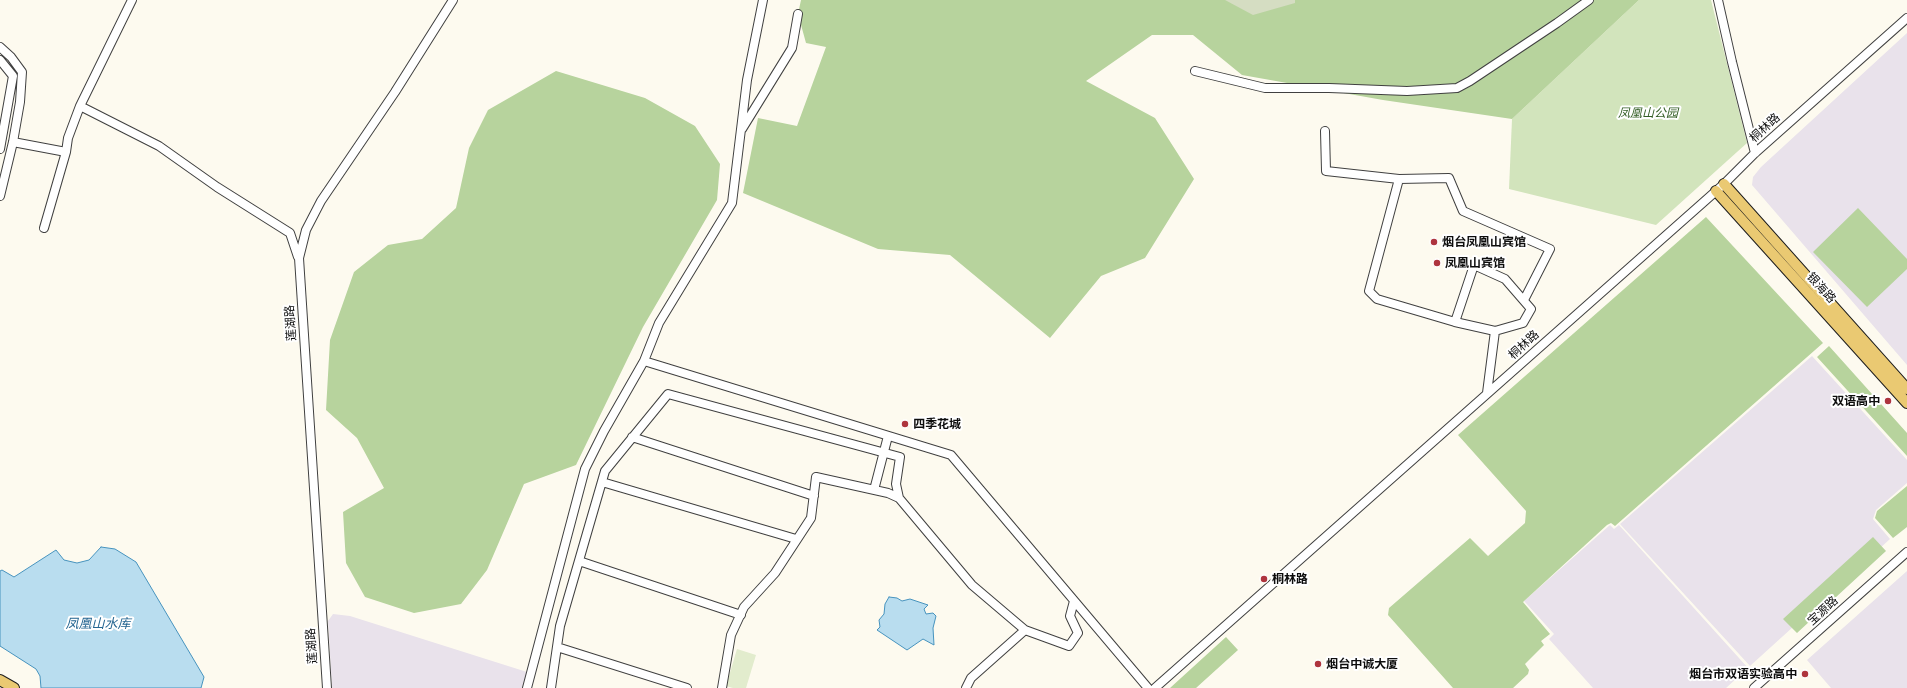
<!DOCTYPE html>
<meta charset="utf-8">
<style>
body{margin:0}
canvas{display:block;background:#fdfaef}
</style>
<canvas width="1907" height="688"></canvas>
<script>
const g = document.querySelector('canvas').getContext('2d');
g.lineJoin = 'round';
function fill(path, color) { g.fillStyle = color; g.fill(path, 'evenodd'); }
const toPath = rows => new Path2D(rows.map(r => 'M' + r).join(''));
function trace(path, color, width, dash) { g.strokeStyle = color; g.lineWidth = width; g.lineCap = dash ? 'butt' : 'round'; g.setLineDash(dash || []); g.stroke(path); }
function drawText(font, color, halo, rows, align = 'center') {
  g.font = font + ' Literata,"Noto Sans SC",serif'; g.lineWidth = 4; g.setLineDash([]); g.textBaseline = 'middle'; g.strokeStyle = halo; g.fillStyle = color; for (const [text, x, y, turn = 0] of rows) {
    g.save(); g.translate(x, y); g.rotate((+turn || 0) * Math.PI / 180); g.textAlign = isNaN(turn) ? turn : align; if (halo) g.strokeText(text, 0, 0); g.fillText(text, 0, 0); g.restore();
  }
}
fill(toPath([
 [1907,33,1907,365,1752,185,1753,177,1761,167],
 [1812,356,1907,460,1907,483,1876,510,1873,519,1890,539,1750,666,1620,524],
 [1610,525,1614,529,1619,525,1748,668,1726,688,1593,688,1549,639,1554,634,1524,601],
 [1907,571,1907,688,1831,688,1807,660],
 [333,614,350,616,527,672,522,688,332,688,328,621]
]), '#e9e2eb');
fill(toPath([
 [1639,0,1711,0,1747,143,1656,225,1509,189,1512,119]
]), '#d2e4bc');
fill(toPath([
 [801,0,1639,0,1512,119,1383,100,1242,75,1193,35,1152,35,1086,81,1155,118,1194,179,1145,258,1101,276,1050,338,950,255,878,249,743,193,758,118,797,126,826,47,806,43,798,14],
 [556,71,645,98,695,126,720,164,717,200,643,327,576,465,524,484,487,570,461,604,414,613,365,597,346,563,343,512,384,488,357,438,326,410,330,340,354,272,388,245,422,239,456,208,469,148,488,110],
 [1858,208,1907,259,1907,269,1867,307,1813,252],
 [1706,217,1823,343,1615,526,1611,523,1607,525,1523,602,1550,634,1541,641,1544,645,1525,664,1529,670,1528,674,1513,688,1453,688,1388,615,1389,608,1470,538,1488,556,1525,523,1526,511,1458,435],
 [1829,346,1907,433,1907,456,1817,357],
 [1907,486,1907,527,1893,538,1875,518,1877,511],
 [1873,537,1886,551,1797,633,1783,619],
 [1226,637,1238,650,1196,688,1170,688]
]), '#b7d39d');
fill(toPath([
 [1225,0,1295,0,1295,3,1253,15]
]), '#d5ddc2');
fill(toPath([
 [737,649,756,655,746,688,733,688,726,686]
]), '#e2eccd');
const water = toPath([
 [101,547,115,549,136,562,204,677,201,688,41,688,40,676,36,669,0,646,0,571,2,570,14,577,56,550,64,560,77,563,89,560,101,547],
 [889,597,897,598,902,601,910,599,928,605,924,609,926,614,933,613,936,616,933,628,934,645,923,639,907,650,877,630,880,627,879,620,884,614,885,604,889,597]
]);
fill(water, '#b9ddef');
trace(water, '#4793be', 1);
const minor = toPath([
 [132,0,80,106,159,146,217,187,290,233,298,257],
 [1718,0,1732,62,1755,153],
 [0,47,11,57,22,72,20,102,13,142,0,196],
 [0,60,13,76,0,149],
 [1195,71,1265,88,1329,88,1407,91,1457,88,1470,81,1557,23,1589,0],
 [742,129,792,48,798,14],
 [1325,131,1326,171,1399,179,1369,291,1377,299,1455,322,1474,265,1505,279,1531,309,1523,323,1495,331,1487,393],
 [13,142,66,152],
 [1399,179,1449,178,1463,211,1550,249,1524,300],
 [44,228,66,152,68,138,80,106],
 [1455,322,1495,331],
 [644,361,951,455,1148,688],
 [632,437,814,496],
 [602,482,796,539],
 [874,490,888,436],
 [579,561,741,615],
 [557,647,687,688],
 [327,688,299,258,306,230,321,201,395,92,453,0],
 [527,688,585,469,604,431,644,361,659,323,732,203,747,80,763,0],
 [551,688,560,626,605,471,668,394,900,457,896,484,899,498],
 [722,688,731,635,744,607,775,573,811,518,816,477,888,493,899,498,972,585,1025,630,1069,646,1078,633,1070,616,1074,601],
 [966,688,971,678,1025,630],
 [1155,688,1724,184,1755,153,1907,18],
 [1754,688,1907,552]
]);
const major = toPath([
 [1724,184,1907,389],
 [1716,191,1907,403],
 [0,680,14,688]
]);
trace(minor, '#404040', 10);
trace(major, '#1e1e1e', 12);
trace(minor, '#fff', 8);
trace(major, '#eac972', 10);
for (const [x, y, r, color] of [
 [1434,242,4,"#ae343e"],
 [1437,263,4,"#ae343e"],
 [1888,401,4,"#ae343e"],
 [905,424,4,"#ae343e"],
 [1264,579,4,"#ae343e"],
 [1318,664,4,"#ae343e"],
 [1805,674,4,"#ae343e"]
]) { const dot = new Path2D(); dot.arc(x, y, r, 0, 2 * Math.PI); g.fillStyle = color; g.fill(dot); trace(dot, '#fff', 1.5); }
drawText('italic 12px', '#325d24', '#fff', [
 ["凤凰山公园",1648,113]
]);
drawText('12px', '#0d0d0d', '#fff', [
 ["桐林路",1765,128,-42],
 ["银海路",1821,288,48],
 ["莲湖路",291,323,-94],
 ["桐林路",1524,345,-42],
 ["宝源路",1823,611,-42],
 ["莲湖路",312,646,-94]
]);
drawText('bold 12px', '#0d0d0d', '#fff', [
 ["烟台凤凰山宾馆",1442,242],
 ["凤凰山宾馆",1445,263],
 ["双语高中",1880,401,"right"],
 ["四季花城",913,424],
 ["桐林路",1272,579],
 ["烟台中诚大厦",1326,664],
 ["烟台市双语实验高中",1797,674,"right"]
], 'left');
drawText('italic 13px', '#246591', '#fff', [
 ["凤凰山水库",98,624]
]);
</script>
